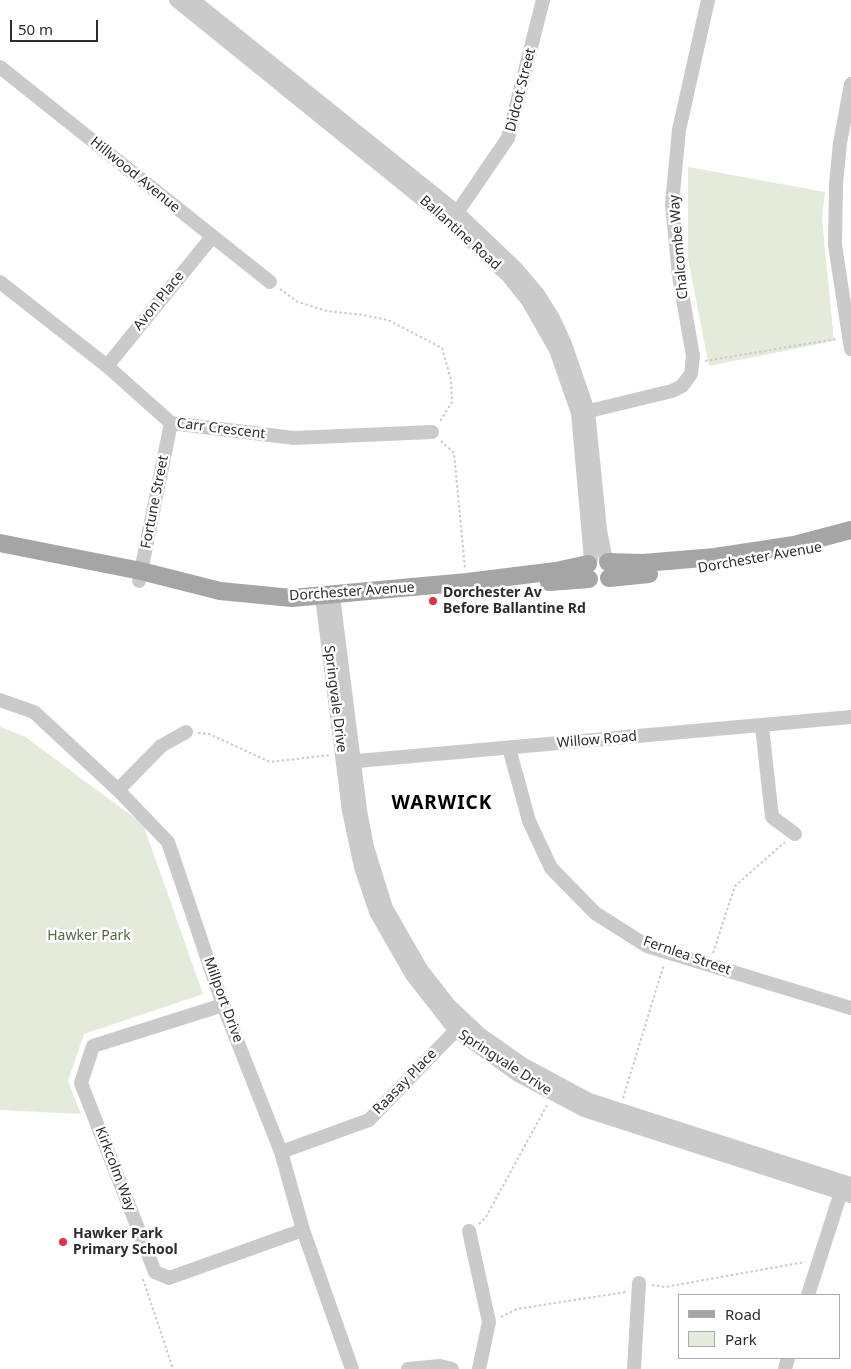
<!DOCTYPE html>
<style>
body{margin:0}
#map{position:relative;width:851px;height:1369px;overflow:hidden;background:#fff;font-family:"Noto Sans",sans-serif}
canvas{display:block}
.legend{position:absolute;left:678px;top:1294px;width:162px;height:65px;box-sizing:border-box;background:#fff;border:1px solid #ababab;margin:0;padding:6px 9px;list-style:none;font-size:15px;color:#2d2d2d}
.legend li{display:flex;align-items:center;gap:10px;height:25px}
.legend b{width:25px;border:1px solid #ababab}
.scale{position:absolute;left:10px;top:20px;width:88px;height:22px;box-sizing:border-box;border:2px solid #2d2d2d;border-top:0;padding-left:6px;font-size:15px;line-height:18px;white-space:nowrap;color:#2d2d2d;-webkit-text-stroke:4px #fff;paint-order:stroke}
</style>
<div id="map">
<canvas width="851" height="1369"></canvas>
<ul class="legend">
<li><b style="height:6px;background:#a5a5a5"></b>Road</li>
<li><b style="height:14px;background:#e4ebdb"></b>Park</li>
</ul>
<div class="scale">50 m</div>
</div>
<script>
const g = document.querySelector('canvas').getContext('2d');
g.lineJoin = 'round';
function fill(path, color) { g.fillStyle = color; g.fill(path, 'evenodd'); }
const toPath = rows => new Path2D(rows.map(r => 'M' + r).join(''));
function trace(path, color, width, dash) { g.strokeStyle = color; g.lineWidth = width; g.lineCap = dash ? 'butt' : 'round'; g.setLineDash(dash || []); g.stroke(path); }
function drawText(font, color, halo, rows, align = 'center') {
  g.font = font + ' "Noto Sans",sans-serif'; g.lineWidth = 5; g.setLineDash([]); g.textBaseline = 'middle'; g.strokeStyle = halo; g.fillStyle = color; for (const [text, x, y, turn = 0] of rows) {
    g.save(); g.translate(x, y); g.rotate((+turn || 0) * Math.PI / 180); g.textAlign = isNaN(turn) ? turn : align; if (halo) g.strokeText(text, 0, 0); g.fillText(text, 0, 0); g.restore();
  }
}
fill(toPath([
 [688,167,825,192,822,218,834,341,709,366,688,259],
 [0,727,24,736,143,824,203,994,84,1034,68,1081,81,1114,0,1110]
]), '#e4ebdb');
trace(toPath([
 [280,289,298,302,327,311,363,315,388,320,442,348,451,380,452,402,439,423],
 [705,361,836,339],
 [441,441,454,453,465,568],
 [198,733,209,734,270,762,330,755],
 [713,953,735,886,785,842],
 [623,1098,664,964],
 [479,1224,486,1217,547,1105],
 [143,1279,173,1369],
 [652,1285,665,1287,805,1262],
 [501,1317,517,1309,626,1292]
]), '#cacaca', 2, [2.5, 2.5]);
trace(toPath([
 [176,0,450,222,508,276,528,301,556,350,578,413,591,560],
 [193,0,457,212,516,268,538,294,553,318,565,344,588,411,600,530,606,560],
 [0,67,270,282],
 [851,84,840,143,836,184,835,245,851,349],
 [452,220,508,138,543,0],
 [0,282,107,366,171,423,294,438,432,432],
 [107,366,212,237],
 [581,413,672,391,682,386,691,374,693,356,679,276,672,204,679,130,708,0],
 [139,581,171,423],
 [333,596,360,810,367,847,386,908,421,969,449,1005,481,1035,524,1065,589,1100,851,1184],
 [322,597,349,811,361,867,376,912,412,975,455,1030,518,1075,584,1110,851,1196],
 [0,700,34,712,118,790,168,842,223,1005,281,1152,303,1230,352,1369],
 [762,727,772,817,795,834],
 [509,748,529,821,551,868,595,913,647,946,851,1008],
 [346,762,851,717],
 [118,790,161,746,186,732],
 [223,1005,93,1046,81,1083,155,1272,169,1278,303,1230],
 [281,1152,369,1120,460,1026],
 [469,1231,489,1322,479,1369],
 [808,1295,843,1186],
 [408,1369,440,1366,452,1369],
 [634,1369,639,1283],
 [785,1369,788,1358]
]), '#cacaca', 14);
trace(toPath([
 [0,543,141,571,220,591,292,598,467,582,556,571,588,564],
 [608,562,643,563,715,557,794,545,851,530],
 [609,578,649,574],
 [549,582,589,579]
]), '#a5a5a5', 18);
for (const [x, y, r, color] of [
 [433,601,5,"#e52f45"],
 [63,1242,5,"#e52f45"]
]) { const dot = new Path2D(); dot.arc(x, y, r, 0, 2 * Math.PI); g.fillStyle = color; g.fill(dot); trace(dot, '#fff', 2); }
drawText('14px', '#2d2d2d', '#fff', [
 ["Didcot Street",521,90,-76],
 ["Hillwood Avenue",135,175,39],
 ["Ballantine Road",460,233,42],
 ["Chalcombe Way",679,247,-95],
 ["Avon Place",159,301,-51],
 ["Carr Crescent",221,429,7],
 ["Fortune Street",155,502,-79],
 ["Dorchester Avenue",760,558,-10],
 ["Dorchester Avenue",352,592,-4],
 ["Springvale Drive",335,699,83],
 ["Willow Road",597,740,-5],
 ["Fernlea Street",687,956,19],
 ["Millport Drive",223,1000,70],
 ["Springvale Drive",505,1063,33],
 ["Raasay Place",405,1082,-46],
 ["Kirkcolm Way",115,1169,69]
]);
drawText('bold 14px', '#2d2d2d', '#fff', [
 ["Dorchester Av",443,593],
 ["Before Ballantine Rd",443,609],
 ["Hawker Park",73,1234],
 ["Primary School",73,1250]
], 'left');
drawText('14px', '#53693b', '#fff', [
 ["Hawker Park",89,936]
]);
g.letterSpacing = '1px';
drawText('bold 19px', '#000', '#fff', [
 ["WARWICK",442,804]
]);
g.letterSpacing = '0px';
</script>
